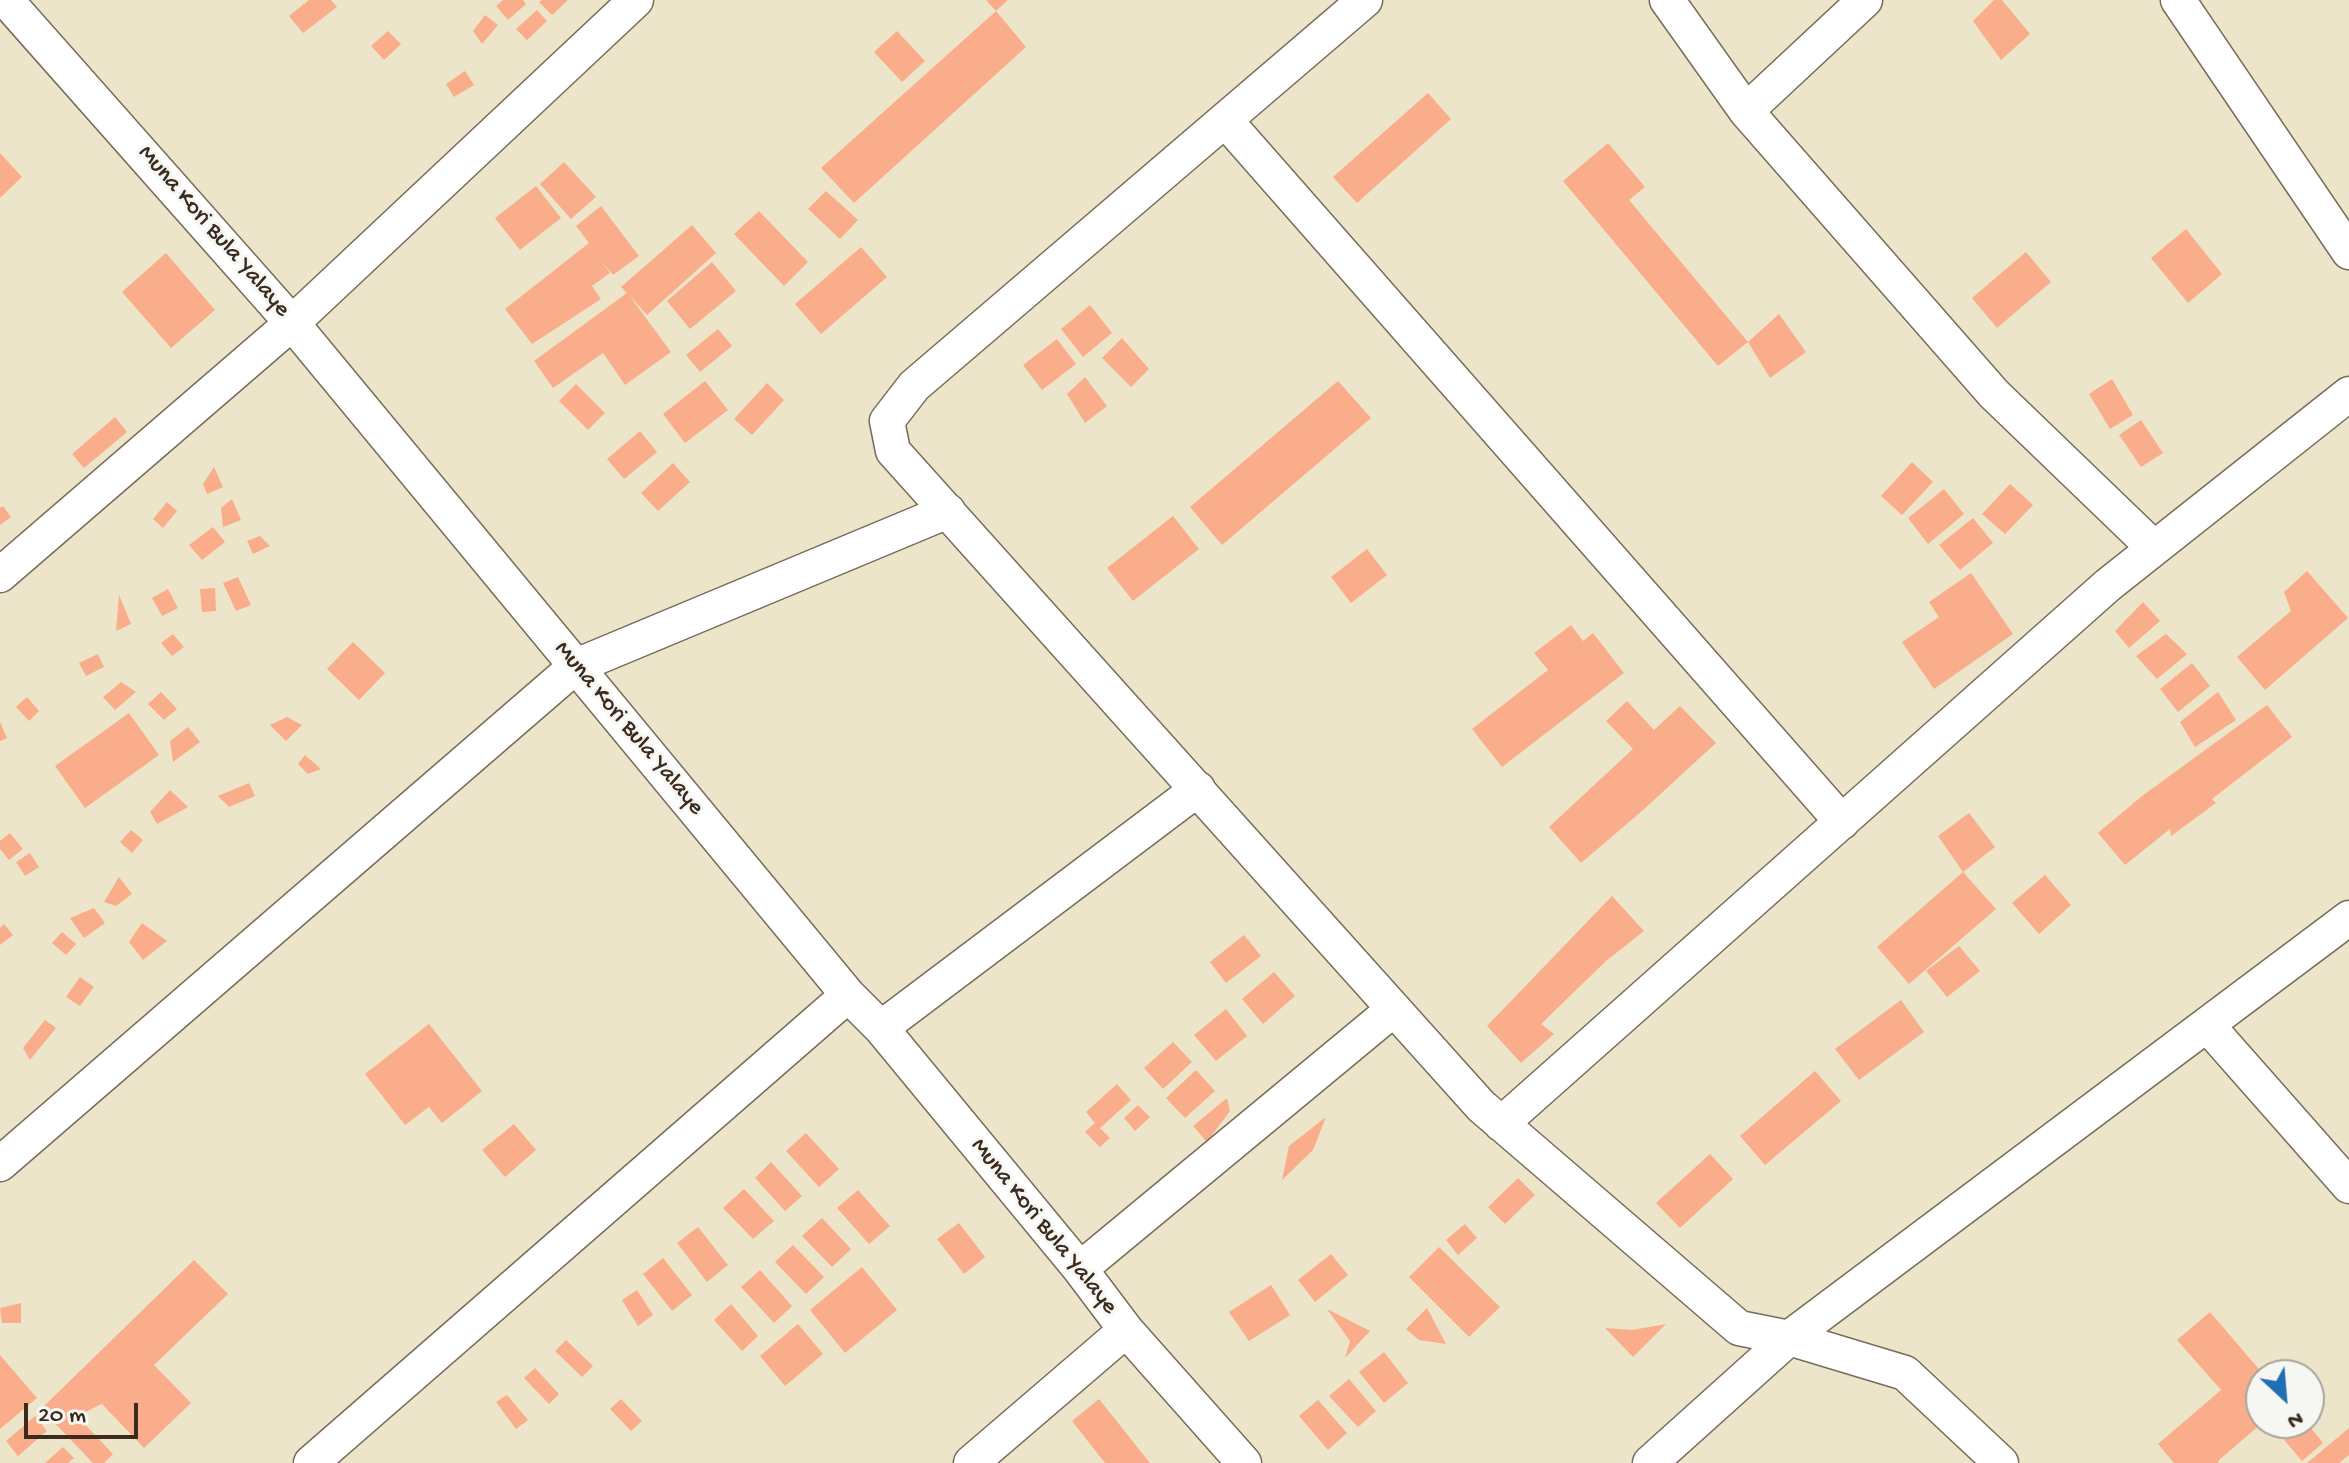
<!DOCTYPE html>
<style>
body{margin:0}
#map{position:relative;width:2349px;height:1463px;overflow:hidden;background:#ede5c9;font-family:"Gochi Hand",sans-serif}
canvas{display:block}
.north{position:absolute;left:2245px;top:1359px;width:80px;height:80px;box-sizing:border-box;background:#f6f6f2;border:2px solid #aba49d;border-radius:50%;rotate:154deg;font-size:22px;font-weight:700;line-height:32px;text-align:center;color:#3b2a1e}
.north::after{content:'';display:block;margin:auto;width:28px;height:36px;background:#1f6fb2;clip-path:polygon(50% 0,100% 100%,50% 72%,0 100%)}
.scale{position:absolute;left:24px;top:1403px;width:114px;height:36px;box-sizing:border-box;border:4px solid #3b2a1e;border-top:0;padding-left:10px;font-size:24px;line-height:28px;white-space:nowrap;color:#3b2a1e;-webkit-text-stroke:6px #f6f6f2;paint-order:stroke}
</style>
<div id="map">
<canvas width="2349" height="1463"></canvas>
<div class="north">N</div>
<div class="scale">20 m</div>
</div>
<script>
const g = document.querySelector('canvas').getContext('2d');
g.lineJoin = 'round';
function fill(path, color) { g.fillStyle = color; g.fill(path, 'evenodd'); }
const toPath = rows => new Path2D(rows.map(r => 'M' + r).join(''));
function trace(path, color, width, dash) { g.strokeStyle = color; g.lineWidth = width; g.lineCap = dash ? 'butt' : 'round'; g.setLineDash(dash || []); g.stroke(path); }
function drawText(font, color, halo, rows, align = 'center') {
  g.font = font + ' "Gochi Hand",sans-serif'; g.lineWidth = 6; g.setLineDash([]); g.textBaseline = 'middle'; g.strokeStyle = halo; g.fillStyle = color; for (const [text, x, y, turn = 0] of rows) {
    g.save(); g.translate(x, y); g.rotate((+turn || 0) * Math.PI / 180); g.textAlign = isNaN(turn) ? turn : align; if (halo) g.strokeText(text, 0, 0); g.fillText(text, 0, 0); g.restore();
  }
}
fill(toPath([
 [309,0,331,0,337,7,303,33,289,16],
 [503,0,523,0,526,4,508,20,496,6],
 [542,0,568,0,552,15,539,2],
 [986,0,1008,0,996,11,1026,47,854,203,821,168,996,11],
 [1994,0,2002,0,2030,34,2001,60,1973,21],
 [537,10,547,21,527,40,516,29],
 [485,15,498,25,482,44,473,31],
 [388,31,401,44,384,60,371,46],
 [897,31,925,61,902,82,874,52],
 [465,71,474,85,454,97,446,84],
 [1428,93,1451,119,1357,203,1333,177],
 [1608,143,1645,187,1629,200,1748,342,1718,366,1563,181],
 [0,153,22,177,0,198],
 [564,162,596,197,571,219,540,184],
 [536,186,561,218,520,250,495,218],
 [826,191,858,220,840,239,808,209],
 [601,206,639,256,613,275,601,261,610,273,592,286,601,299,532,344,505,309,589,243,576,226],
 [759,211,808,262,784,286,734,234],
 [692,225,716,253,647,315,629,295,671,352,625,385,603,353,553,388,534,361,627,293,621,287],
 [2186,229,2222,274,2188,303,2151,258],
 [861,247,887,277,821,334,795,304],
 [2026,252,2051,282,1997,328,1972,298],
 [166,253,215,310,171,348,122,292],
 [712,262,736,291,690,329,667,301],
 [1090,305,1112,333,1083,357,1061,329],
 [1779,314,1806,352,1770,378,1748,342],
 [718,329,732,346,700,372,686,355],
 [1122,338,1149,369,1131,387,1102,358],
 [1057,339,1076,364,1042,390,1023,365],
 [1085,377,1107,406,1085,423,1067,394],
 [2112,379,2133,415,2110,429,2089,394],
 [705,381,728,410,685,443,663,414],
 [1338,381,1371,418,1222,545,1190,507],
 [767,383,784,400,752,435,734,419],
 [576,384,605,413,588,430,559,401],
 [115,417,127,432,84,468,72,454],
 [2141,420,2163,453,2141,467,2119,435],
 [640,431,657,452,624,479,607,459],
 [1912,462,1933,482,1902,515,1881,496],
 [673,463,690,482,658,511,641,493],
 [214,467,223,487,207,494,203,484],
 [2010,484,2033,505,2005,534,1982,514],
 [1944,489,1964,514,1928,544,1908,518],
 [232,499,241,520,223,527,221,508],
 [167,502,177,511,163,528,153,519],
 [3,506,11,517,0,525,0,508],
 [1173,516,1199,549,1133,601,1107,568],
 [1973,518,1993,543,1960,570,1939,545],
 [213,527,225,542,202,560,189,545],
 [260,536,270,546,253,554,247,541],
 [1367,549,1387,575,1351,603,1331,577],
 [2307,571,2348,618,2265,690,2237,657,2291,611,2284,592],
 [1971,573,2013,634,1934,689,1902,642,1939,617,1929,602],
 [238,577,251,605,236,611,223,583],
 [215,588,216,611,202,612,200,589],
 [168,589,178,608,162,616,152,598],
 [119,595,131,624,116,631],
 [2143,602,2160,621,2129,648,2115,631],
 [1571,625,1583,641,1593,633,1624,673,1502,767,1472,729,1548,670,1534,653],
 [173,634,184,647,172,656,161,643],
 [2166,634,2187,654,2157,679,2136,656],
 [353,642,385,673,359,700,327,669],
 [98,654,104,667,86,676,79,663],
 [2192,663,2210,686,2178,712,2160,689],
 [121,682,136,692,115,710,103,697],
 [161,692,177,709,164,720,148,704],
 [2218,692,2236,720,2195,747,2180,722],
 [27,697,39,711,29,721,16,707],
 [1627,701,1654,730,1680,706,1716,743,1642,811,1581,863,1549,827,1633,749,1606,721],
 [2267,705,2292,737,2212,799,2216,803,2171,836,2170,829,2125,865,2098,833,2142,796],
 [129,713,159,755,85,808,55,766],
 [287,717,302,725,286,741,270,725],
 [0,722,7,738,0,741],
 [188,727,200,742,173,762,170,741],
 [305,755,321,769,308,774,298,764],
 [249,783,255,796,229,807,218,796],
 [170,790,188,807,157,824,150,812],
 [1969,813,1995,847,1963,872,1938,836],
 [131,830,143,840,132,853,120,842],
 [10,833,23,849,9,860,0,849,0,841],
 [30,853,39,867,25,876,16,862],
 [1963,872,1996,909,1909,984,1877,947],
 [2045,875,2071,905,2039,934,2012,903],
 [119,877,132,894,116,906,104,902],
 [1612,896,1644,931,1606,961,1541,1024,1554,1034,1521,1063,1487,1026],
 [94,908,105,923,84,938,70,918],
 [142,923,167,941,143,960,129,942],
 [4,924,13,935,0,945,0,928],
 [62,932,76,944,66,955,52,943],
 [1244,935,1261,956,1226,983,1210,962],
 [1959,946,1980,971,1947,997,1926,971],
 [1274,972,1295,996,1263,1024,1242,999],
 [80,977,94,987,80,1006,66,997],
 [1901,1000,1924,1032,1859,1080,1835,1049],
 [1226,1009,1247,1036,1216,1061,1194,1035],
 [45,1020,56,1028,30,1060,23,1048],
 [429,1024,482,1091,442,1123,429,1107,405,1125,365,1074],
 [1173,1042,1192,1062,1163,1089,1144,1068],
 [1196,1070,1215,1091,1185,1118,1166,1098],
 [1815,1071,1841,1101,1765,1165,1740,1136],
 [1117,1084,1131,1100,1100,1128,1110,1138,1100,1147,1085,1132,1095,1123,1086,1112],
 [1227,1098,1230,1111,1207,1142,1193,1126],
 [1138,1105,1150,1117,1135,1131,1124,1118],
 [1326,1117,1313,1150,1282,1180,1289,1146],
 [514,1124,536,1150,505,1177,482,1150],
 [806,1133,839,1169,819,1187,786,1151],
 [1710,1154,1733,1179,1680,1228,1656,1203],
 [771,1162,802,1196,785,1211,755,1178],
 [1518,1178,1535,1195,1505,1224,1488,1207],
 [744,1189,774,1221,753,1239,723,1208],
 [858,1190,890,1226,869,1244,837,1208],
 [822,1218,851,1249,832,1267,802,1236],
 [959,1223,985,1257,964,1274,937,1239],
 [1465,1224,1477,1238,1458,1255,1446,1240],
 [698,1227,728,1265,707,1282,677,1243],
 [793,1245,824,1277,806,1294,775,1262],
 [1439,1247,1500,1307,1469,1337,1409,1277],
 [1331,1254,1348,1275,1315,1302,1298,1280],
 [663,1258,692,1295,672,1311,643,1274],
 [194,1260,228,1294,154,1365,191,1403,144,1448,102,1404,77,1416,113,1454,104,1463,93,1463,41,1409],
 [862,1267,897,1310,845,1353,810,1310],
 [760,1270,792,1306,774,1323,741,1287],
 [1271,1285,1290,1315,1249,1341,1229,1312],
 [637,1290,653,1315,638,1326,622,1300],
 [21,1303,21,1323,2,1323,0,1308],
 [731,1304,758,1336,742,1351,714,1320],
 [1427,1308,1446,1344,1419,1340,1406,1329],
 [1327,1309,1370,1331,1345,1358,1350,1341],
 [2210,1312,2264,1375,2261,1375,2261,1424,2218,1461,2219,1463,2174,1463,2158,1444,2221,1390,2177,1340],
 [798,1324,823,1354,785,1386,760,1356],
 [1666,1324,1633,1357,1605,1328,1632,1330],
 [566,1340,593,1366,582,1377,555,1351],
 [1384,1352,1408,1383,1384,1403,1359,1372],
 [0,1355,37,1398,0,1429],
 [535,1368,559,1394,549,1404,524,1378],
 [1349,1379,1376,1411,1358,1427,1329,1396],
 [507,1395,528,1420,516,1429,496,1402],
 [621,1399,642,1421,631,1431,610,1409],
 [1099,1399,1150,1463,1105,1463,1072,1421],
 [1318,1400,1347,1433,1328,1450,1299,1416],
 [35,1416,47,1431,18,1456,6,1441],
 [2282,1423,2307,1423,2323,1443,2302,1461,2275,1429],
 [2349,1428,2349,1455,2339,1463,2307,1463],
 [63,1447,74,1458,68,1463,45,1463]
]), '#f9ad8a');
const street = toPath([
 [6,0,292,323,848,995,881,1028,1080,1269,1126,1330,1244,1463],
 [1365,0,914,386,887,421,893,451,1481,1106,1739,1328,1789,1338,1905,1373,2001,1463],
 [1667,0,1746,111,1994,394,2154,548],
 [2178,0,2349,252],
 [1746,111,1865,0],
 [1225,120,1842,822],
 [0,575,292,323,636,0],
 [2207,1025,2349,1186],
 [881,1028,1198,789],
 [1501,1124,2108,585,2349,394],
 [0,1164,576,666,948,511],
 [1080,1269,1394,1009],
 [311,1463,848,995],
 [971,1463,1126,1330],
 [1650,1463,1789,1338,2349,918]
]);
trace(street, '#796b5a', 37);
trace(street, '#fff', 34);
drawText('24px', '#3b2a1e', '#f6f6f2', [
 ["Muna Kori Bula Yalaye",213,232,49],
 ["Muna Kori Bula Yalaye",628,729,50],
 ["Muna Kori Bula Yalaye",1043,1227,51]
]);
</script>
